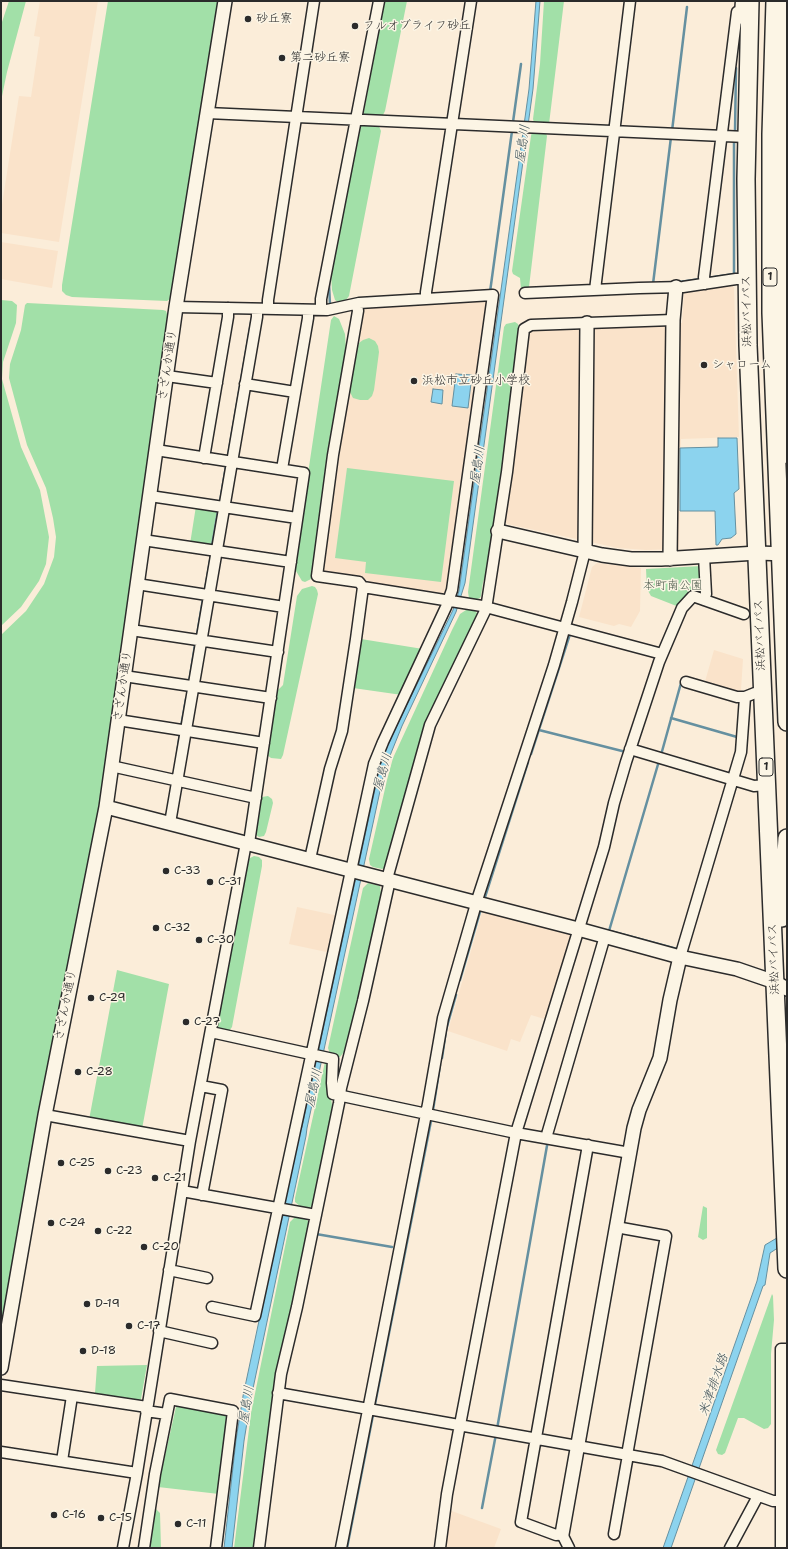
<!DOCTYPE html>
<meta charset="utf-8">
<style>
body{margin:0}
#map{position:relative;width:788px;height:1549px;overflow:hidden;background:#fbedd9;font-family:"Shantell Sans",sans-serif}
canvas{display:block}
.frame{position:absolute;inset:0;border:2px solid #2b2b2b;pointer-events:none}
</style>
<div id="map">
<canvas width="788" height="1549"></canvas>
<div class="frame"></div>
</div>
<script>
const g = document.querySelector('canvas').getContext('2d');
g.lineJoin = 'round';
function fill(path, color) { g.fillStyle = color; g.fill(path, 'evenodd'); }
const toPath = rows => new Path2D(rows.map(r => 'M' + r).join(''));
function trace(path, color, width, dash) { g.strokeStyle = color; g.lineWidth = width; g.lineCap = dash ? 'butt' : 'round'; g.setLineDash(dash || []); g.stroke(path); }
function drawText(font, color, halo, rows, align = 'center') {
  g.font = font + ' "Shantell Sans","Klee One",sans-serif'; g.lineWidth = 3; g.setLineDash([]); g.textBaseline = 'middle'; g.strokeStyle = halo; g.fillStyle = color; for (const [text, x, y, turn = 0] of rows) {
    g.save(); g.translate(x, y); g.rotate((+turn || 0) * Math.PI / 180); g.textAlign = isNaN(turn) ? turn : align; if (halo) g.strokeText(text, 0, 0); g.fillText(text, 0, 0); g.restore();
  }
}
fill(toPath([
 [40,1,98,1,59,242,1,233,1,211,19,96,31,97,40,37,34,36],
 [1,242,58,251,52,288,1,279],
 [730,284,734,287,739,437,681,439,679,549,646,550,618,548,507,524,503,518,526,334,531,328,682,323,684,291],
 [490,299,447,597,368,585,368,580,321,573,336,455,362,306],
 [597,563,641,568,640,611,631,627,619,624,614,626,579,617,592,567],
 [714,650,743,659,741,690,734,694,704,685],
 [297,907,339,916,331,953,289,944],
 [483,909,571,932,573,935,548,1020,531,1015,520,1042,511,1039,507,1051,448,1031],
 [449,1510,501,1529,494,1548,444,1548]
]), '#fae3ca');
fill(toPath([
 [9,1,26,1,7,72,1,101,1,25],
 [108,1,218,1,172,294,170,299,167,301,72,297,66,295,62,291,62,285],
 [385,1,407,1,385,111,383,115,380,118,364,115,364,111],
 [544,1,564,1,549,124,534,123,533,119,540,64],
 [365,123,378,124,381,131,349,296,346,300,338,302,335,300,332,290,331,275,360,130,361,126],
 [545,131,547,136,529,287,528,289,523,290,521,289,520,278,513,274,512,271,531,136,532,132],
 [1,300,12,301,17,305,16,323,3,362,2,379,21,447,40,490,49,537,46,564,39,581,21,607,1,626],
 [27,303,163,310,166,311,168,317,99,806,38,1114,1,1328,1,635,26,611,44,584,54,557,56,537,53,518,46,488,27,445,9,378,10,364,21,330,25,305],
 [334,316,339,319,345,334,346,349,327,454,312,574,311,579,305,582,302,581,296,571,295,560,331,320],
 [515,322,518,324,519,327,505,447,493,530,487,573,483,582,481,596,480,598,475,600,469,598,468,592,504,327,506,324],
 [369,338,375,341,378,346,379,352,374,390,372,396,368,400,360,400,353,398,350,392,350,386,357,350,359,343,363,340],
 [347,468,454,481,441,582,365,573,366,562,335,558],
 [196,506,217,510,211,546,190,544],
 [702,566,703,592,679,607,651,596,647,589,646,569],
 [312,586,315,587,317,590,318,594,283,755,281,759,271,758,267,755,267,752,276,692,283,685,297,596,302,589],
 [466,610,474,610,478,614,433,709,385,868,382,869,373,867,370,865,369,859,387,780,393,758,452,630,460,614],
 [361,639,423,649,402,695,353,688],
 [268,796,272,799,273,803,266,832,264,836,259,837,256,835,255,830,260,800,262,797],
 [254,856,259,857,262,860,262,866,232,1027,229,1031,219,1029,217,1023,247,863,250,858],
 [368,883,380,886,381,893,358,1000,344,1052,340,1057,337,1057,330,1054,328,1048,363,888],
 [117,970,169,984,142,1129,89,1120],
 [329,1061,329,1084,332,1105,331,1114,313,1203,312,1206,309,1208,301,1207,295,1202,295,1198,325,1062],
 [703,1206,707,1208,707,1238,703,1240,698,1237],
 [295,1217,307,1219,309,1224,292,1306,274,1383,254,1548,234,1548,251,1413,290,1222],
 [772,1294,773,1296,774,1320,771,1354,771,1424,768,1428,764,1429,744,1418,738,1418,725,1453,722,1455,718,1454,716,1450],
 [147,1365,141,1399,140,1400,95,1393,97,1366],
 [178,1406,227,1416,228,1419,219,1494,158,1487,176,1407],
 [155,1508,160,1513,161,1548,149,1548]
]), '#a2e0a8');
const water = toPath([
 [536,1,540,1,533,89,465,583,456,612,402,726,385,768,307,1128,306,1136,251,1398,244,1441,232,1548,224,1548,236,1440,243,1396,283,1208,299,1134,302,1127,380,766,388,744,453,610,459,591,529,89,536,1],
 [456,374,472,375,468,408,452,406,456,374],
 [433,389,443,390,442,404,431,402,433,389],
 [718,438,737,438,739,489,734,493,736,534,731,538,722,539,718,545,716,545,715,511,680,511,680,448,718,447,718,438],
 [787,1232,787,1242,770,1253,765,1285,763,1286,671,1548,663,1548,757,1281,765,1245,787,1232]
]);
fill(water, '#8cd3ee');
trace(water, '#6590a0', 1);
trace(toPath([
 [513,122,521,64],
 [672,131,687,7],
 [735,132,736,68],
 [786,265,787,258],
 [708,278,734,274,734,140],
 [679,282,701,279],
 [329,283,330,305],
 [653,284,671,137],
 [490,292,512,131],
 [228,456,252,317],
 [220,502,226,466],
 [212,546,218,511],
 [205,590,211,555],
 [197,635,203,599],
 [189,683,195,645],
 [671,718,737,737],
 [181,727,186,699],
 [539,730,626,752],
 [177,754,180,733],
 [531,754,570,634],
 [661,755,681,683],
 [485,897,528,762],
 [609,931,659,761],
 [610,931,677,949],
 [460,980,480,912],
 [442,1058,446,1030,456,995],
 [433,1110,440,1065],
 [316,1234,392,1247],
 [375,1404,431,1121],
 [497,1429,548,1140],
 [482,1508,496,1434],
 [347,1548,373,1415]
]), '#6590a0', 2.5);
const street = toPath([
 [786,1,782,134,781,217,783,358,787,458],
 [739,19,740,13,741,1],
 [207,113,746,137],
 [705,284,704,277,737,12],
 [595,290,630,1],
 [525,293,639,288,683,287,736,279,746,279],
 [426,299,426,292,471,1],
 [176,307,327,310,359,303,493,295,452,590,446,607,383,742,374,764,255,1316,212,1307],
 [268,309,268,300,314,1],
 [321,310,321,299,379,1],
 [167,376,217,383],
 [245,384,295,392],
 [156,450,304,473,249,843],
 [204,458,228,317,228,308],
 [282,469,308,318,308,310],
 [150,496,297,518],
 [143,540,291,562],
 [137,584,284,607],
 [363,587,482,606,662,654],
 [704,600,706,594,704,556],
 [131,630,278,652],
 [124,676,271,698],
 [686,682,737,697,745,697],
 [118,720,264,743],
 [630,749,754,786,767,785],
 [111,766,256,798],
 [170,823,257,317,257,309],
 [310,859,330,769,342,731,356,639,363,587,359,582,317,576,333,455,358,311,357,304],
 [387,879,430,725,486,609,507,472,524,329,531,325,673,320],
 [680,957,741,752,745,697,755,693,763,693],
 [211,1032,333,1059,332,1083,333,1094,516,1133,630,1153],
 [201,1086,222,1090,202,1195],
 [45,1115,190,1141],
 [546,1138,605,936],
 [182,1191,316,1215],
 [616,1227,666,1236,627,1455],
 [169,1270,207,1278],
 [159,1331,212,1343],
 [1,1385,147,1407],
 [278,1393,662,1461,773,1501,781,1501],
 [146,1411,167,1414],
 [1,1452,137,1473],
 [62,1461,72,1396],
 [614,1534,628,1455],
 [123,1548,137,1473,190,1141,246,843],
 [144,1548,155,1474,170,1399,233,1411,216,1548],
 [259,1548,281,1374,297,1307,339,1103,341,1088,363,1001,390,880],
 [341,1548,428,1104,443,1018,478,897,554,665,572,602,585,551],
 [440,1548,447,1494,459,1430,516,1133,604,847,614,803,626,762,659,662,682,608,693,596,744,614],
 [569,1548,562,1534,556,1535,521,1522,588,1145],
 [730,1548,758,1496],
 [781,1548,781,1349,787,1349]
]);
const secondary = toPath([
 [498,531,602,555,631,559,661,559,757,553,787,554],
 [585,551,587,323],
 [670,559,673,320,676,287],
 [106,807,578,929,680,957,737,969,775,982,787,989],
 [1,1368,45,1115,106,807,176,307,225,1],
 [562,1534,634,1128,639,1110,660,1058,670,1000,680,957]
]);
const highway = toPath([
 [750,1,746,179,748,345,787,1269],
 [775,1,771,134,771,313,787,722],
 [782,918,787,838]
]);
trace(street, '#2b2b2b', 13);
trace(secondary, '#2b2b2b', 16);
trace(highway, '#2b2b2b', 20);
trace(street, '#fcf5e5', 10);
trace(secondary, '#fcf5e5', 13);
trace(highway, '#fcf5e5', 17);
for (const [x, y, r, color] of [
 [248,19,4,"#2b2b2b"],
 [355,26,4,"#2b2b2b"],
 [282,58,4,"#2b2b2b"],
 [704,365,4,"#2b2b2b"],
 [414,381,4,"#2b2b2b"],
 [166,871,4,"#2b2b2b"],
 [210,882,4,"#2b2b2b"],
 [156,928,4,"#2b2b2b"],
 [199,940,4,"#2b2b2b"],
 [91,998,4,"#2b2b2b"],
 [186,1022,4,"#2b2b2b"],
 [78,1072,4,"#2b2b2b"],
 [61,1163,4,"#2b2b2b"],
 [108,1171,4,"#2b2b2b"],
 [155,1178,4,"#2b2b2b"],
 [51,1223,4,"#2b2b2b"],
 [98,1231,4,"#2b2b2b"],
 [144,1247,4,"#2b2b2b"],
 [87,1304,4,"#2b2b2b"],
 [129,1326,4,"#2b2b2b"],
 [83,1351,4,"#2b2b2b"],
 [54,1515,4,"#2b2b2b"],
 [101,1518,4,"#2b2b2b"],
 [178,1524,4,"#2b2b2b"]
]) { const dot = new Path2D(); dot.arc(x, y, r, 0, 2 * Math.PI); g.fillStyle = color; g.fill(dot); trace(dot, '#fcf5e5', 1.5); }
for (const [x, y, w] of [
 [770,277,14],
 [766,767,14]
]) { const box = new Path2D(); box.roundRect(x - w / 2, y - 9, w, 18, 3); g.fillStyle = '#fcf5e5'; g.fill(box); trace(box, '#2b2b2b', 1); }
drawText('bold 11px', '#2b2b2b', null, [
 ["1",770,277],
 ["1",766,767]
]);
drawText('12px', '#2b2b2b', '#fcf5e5', [
 ["砂丘寮",256,19],
 ["フルオブライフ砂丘",363,26],
 ["第二砂丘寮",290,58],
 ["シャローム",712,365],
 ["浜松市立砂丘小学校",422,381],
 ["C-33",174,871],
 ["C-31",218,882],
 ["C-32",164,928],
 ["C-30",207,940],
 ["C-29",99,998],
 ["C-27",194,1022],
 ["C-28",86,1072],
 ["C-25",69,1163],
 ["C-23",116,1171],
 ["C-21",163,1178],
 ["C-24",59,1223],
 ["C-22",106,1231],
 ["C-20",152,1247],
 ["D-19",95,1304],
 ["C-17",137,1326],
 ["D-18",91,1351],
 ["C-16",62,1515],
 ["C-15",109,1518],
 ["C-11",186,1524]
], 'left');
drawText('12px', '#2b2b2b', '#fcf5e5', [
 ["浜松バイパス",747,311,-91],
 ["さざんか通り",168,365,-82],
 ["浜松バイパス",760,635,-92],
 ["さざんか通り",123,686,-82],
 ["浜松バイパス",774,959,-92],
 ["さざんか通り",66,1005,-79]
]);
drawText('12px', '#49584a', '#fcf5e5', [
 ["本町南公園",673,586]
]);
drawText('italic 13px', '#43555c', '#fcf5e5', [
 ["屋島川",523,144,-82],
 ["屋島川",478,465,-82],
 ["屋島川",383,772,-74],
 ["屋島川",314,1088,-78],
 ["米津排水路",714,1385,-71],
 ["屋島川",247,1405,-81]
]);
</script>
